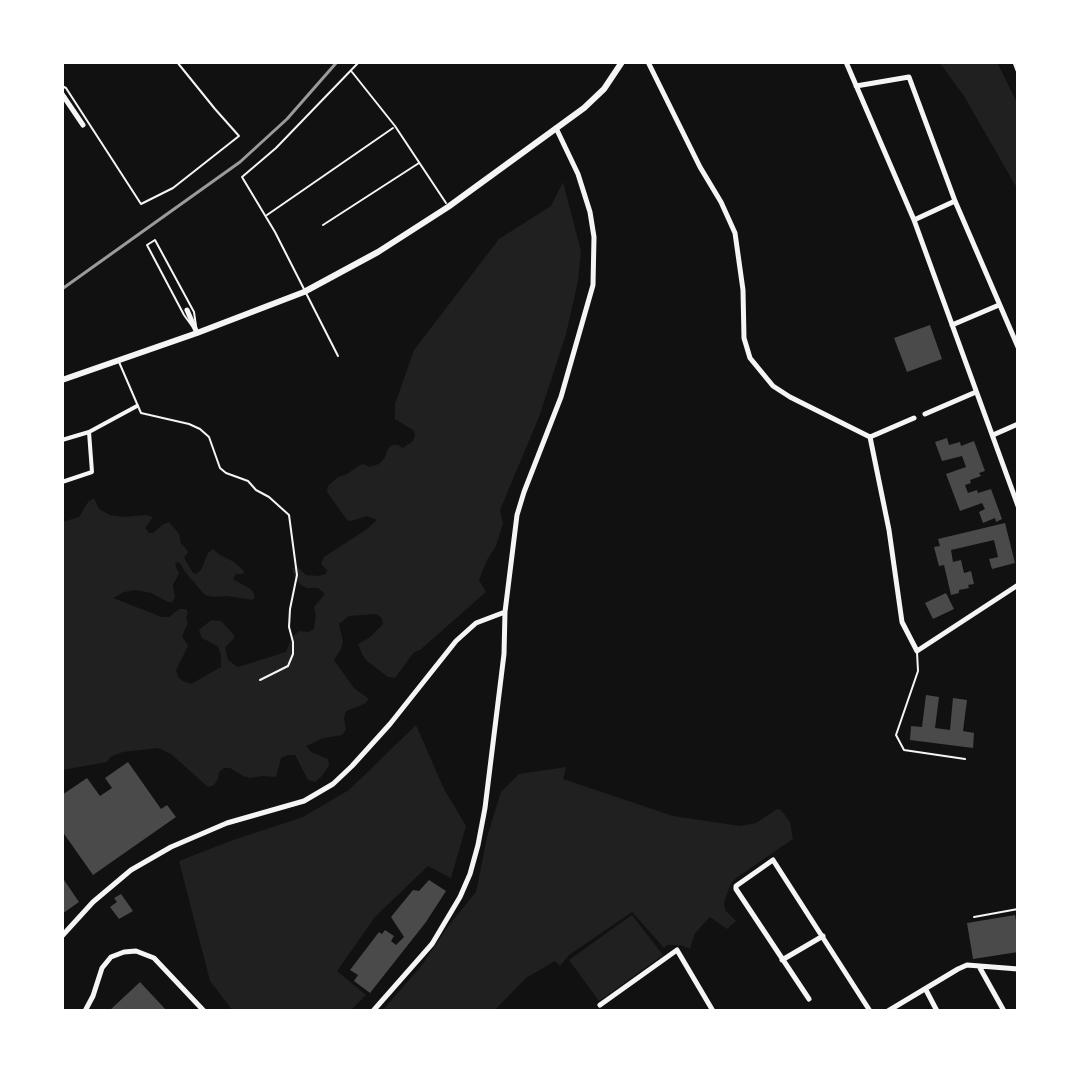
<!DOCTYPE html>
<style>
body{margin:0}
#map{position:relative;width:1080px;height:1073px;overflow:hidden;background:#111;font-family:"DejaVu Sans",sans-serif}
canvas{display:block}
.frame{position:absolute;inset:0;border:64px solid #fff;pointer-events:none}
</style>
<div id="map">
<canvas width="1080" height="1073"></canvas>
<div class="frame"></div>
</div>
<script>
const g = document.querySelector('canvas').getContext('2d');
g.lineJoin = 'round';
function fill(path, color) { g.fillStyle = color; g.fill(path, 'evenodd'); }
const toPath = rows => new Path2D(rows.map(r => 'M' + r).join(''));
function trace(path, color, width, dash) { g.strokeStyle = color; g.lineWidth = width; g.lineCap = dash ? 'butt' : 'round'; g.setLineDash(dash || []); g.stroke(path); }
fill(toPath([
 [939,62,997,62,1018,105,1018,190,964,96],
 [563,182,581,251,578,281,566,334,539,417,500,510,503,523,496,546,487,560,479,580,486,592,420,650,414,652,395,678,388,677,367,661,363,656,358,644,369,638,383,624,382,618,376,614,349,616,339,624,343,642,341,649,334,660,354,688,369,699,364,704,346,711,344,718,346,730,342,735,323,738,306,746,311,752,328,759,329,765,322,776,315,782,308,780,295,755,288,755,281,758,276,777,263,776,250,778,243,776,230,768,224,768,219,772,218,779,214,785,208,787,171,754,158,748,123,752,110,757,107,762,62,770,62,522,79,517,88,502,94,498,99,509,110,515,123,517,145,515,153,517,145,528,149,533,153,533,162,525,169,522,179,534,181,543,187,550,188,552,184,558,193,573,196,574,201,570,208,553,213,549,220,555,234,562,244,571,243,574,236,574,233,579,252,590,255,597,253,600,227,596,213,597,205,595,185,572,180,563,177,562,175,565,179,573,173,585,175,598,172,602,168,602,151,593,136,590,124,592,113,598,162,617,169,617,179,609,186,609,188,612,186,618,188,623,182,636,188,646,176,670,178,677,183,681,191,684,221,667,221,656,219,649,217,646,202,638,199,630,211,620,221,621,234,635,234,638,225,648,228,660,238,667,286,652,292,637,299,631,309,632,314,629,316,615,314,607,325,594,318,588,307,588,301,585,295,578,292,568,297,566,306,575,319,576,326,574,327,570,321,564,324,557,367,529,377,520,367,516,351,521,347,520,327,492,328,486,338,477,347,474,360,465,364,464,369,467,379,464,384,459,388,449,392,445,398,445,403,448,413,441,415,435,413,430,395,419,395,404,414,350,499,239,551,206],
 [416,725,444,789,466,826,451,878,428,866,375,917,337,971,366,995,350,1011,233,1011,210,981,179,861,233,840,303,817,349,790],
 [566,767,563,779,673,816,740,826,756,823,777,809,781,810,790,822,793,839,736,878,731,883,724,903,725,910,736,921,727,929,710,917,695,933,690,949,683,946,674,945,667,945,664,948,632,912,569,955,560,966,555,961,526,978,494,1011,382,1011,422,965,449,925,476,892,487,837,501,792,519,774],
 [632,915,663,955,599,1001,569,960]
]), '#202020');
fill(toPath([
 [930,325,942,359,907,372,894,338],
 [947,438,949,445,960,442,961,446,974,441,985,471,979,473,981,476,970,480,971,483,965,485,968,493,977,490,978,493,991,489,1002,519,996,522,995,518,983,523,979,512,985,509,982,503,960,511,946,474,966,467,962,456,942,461,935,442],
 [1005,523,1015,563,992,569,989,559,998,557,994,540,951,550,953,562,961,560,964,573,971,571,974,584,968,585,969,588,959,590,959,593,951,595,944,565,939,566,934,547,940,546,938,539],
 [946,593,954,609,933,619,925,603],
 [926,695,939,697,935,728,950,730,953,698,967,700,963,731,974,733,973,748,910,740,911,726,922,727],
 [128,762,161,809,167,805,176,817,93,875,62,831,62,795,87,778,100,796,112,788,105,778],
 [62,877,79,902,62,914],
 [429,880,446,891,426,922,370,993,354,981,358,975,350,970,379,932,382,934,385,930,394,936,391,941,396,945,404,937,391,917,413,890,419,891],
 [121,894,133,911,119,919,110,907,117,902,114,898],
 [1015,915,1018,931,1018,952,973,959,967,923],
 [140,982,167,1011,109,1011]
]), '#4a4a4a');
trace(toPath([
 [352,72,395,126,446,203],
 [62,86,66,88,141,204,173,188,239,136,215,109,177,62],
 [267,215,393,128],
 [323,225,419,163],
 [155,240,194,312,197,333,184,315,147,245,155,240],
 [338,356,275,232,242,177,276,148,359,62],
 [119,362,141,413,189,424,200,429,209,437,220,468,226,473,248,481,256,490,269,497,289,515,297,575,290,609,289,627,293,642,293,654,288,666,260,680],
 [917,652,918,671,896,735,904,750,965,759],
 [974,917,1018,909]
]), '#f5f5f5', 2);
trace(toPath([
 [62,440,89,432,137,406],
 [62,482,92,472,89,432]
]), '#f5f5f5', 4);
trace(toPath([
 [648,62,700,167,721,202,735,233,743,290,744,338,750,358,773,386,790,397,870,437,889,530,902,622,917,651,1018,585],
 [846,62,914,220,1018,506],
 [1015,62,1018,70],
 [856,86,909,77,955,201,1018,347],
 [62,94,83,125],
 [914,220,955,201],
 [187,310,197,333],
 [952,325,999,305],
 [925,414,976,392],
 [993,435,1018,424],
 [870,437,914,418],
 [62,936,93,902,131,870,171,847,227,823,304,801,333,784,352,766,390,724,456,641,476,623,505,612],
 [782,960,823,936],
 [980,968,1004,1011],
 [926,990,937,1011],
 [809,999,736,889,736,886,773,860,870,1011],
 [600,1005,677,950,713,1011],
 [85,1011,93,996,102,968,111,957,124,952,136,951,154,958,204,1011],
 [373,1011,432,944,460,897,470,874,478,845,485,808,504,654,505,612,517,515,524,492,561,397,593,285,594,237,590,212,578,174,556,128],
 [888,1011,958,969,967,965,1018,969]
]), '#f5f5f5', 5);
trace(toPath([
 [62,380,197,333,304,292,378,252,448,207,584,108,604,89,622,62]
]), '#f5f5f5', 6);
trace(toPath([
 [62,289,240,162,287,119,337,62]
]), '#9a9a9a', 3);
</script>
